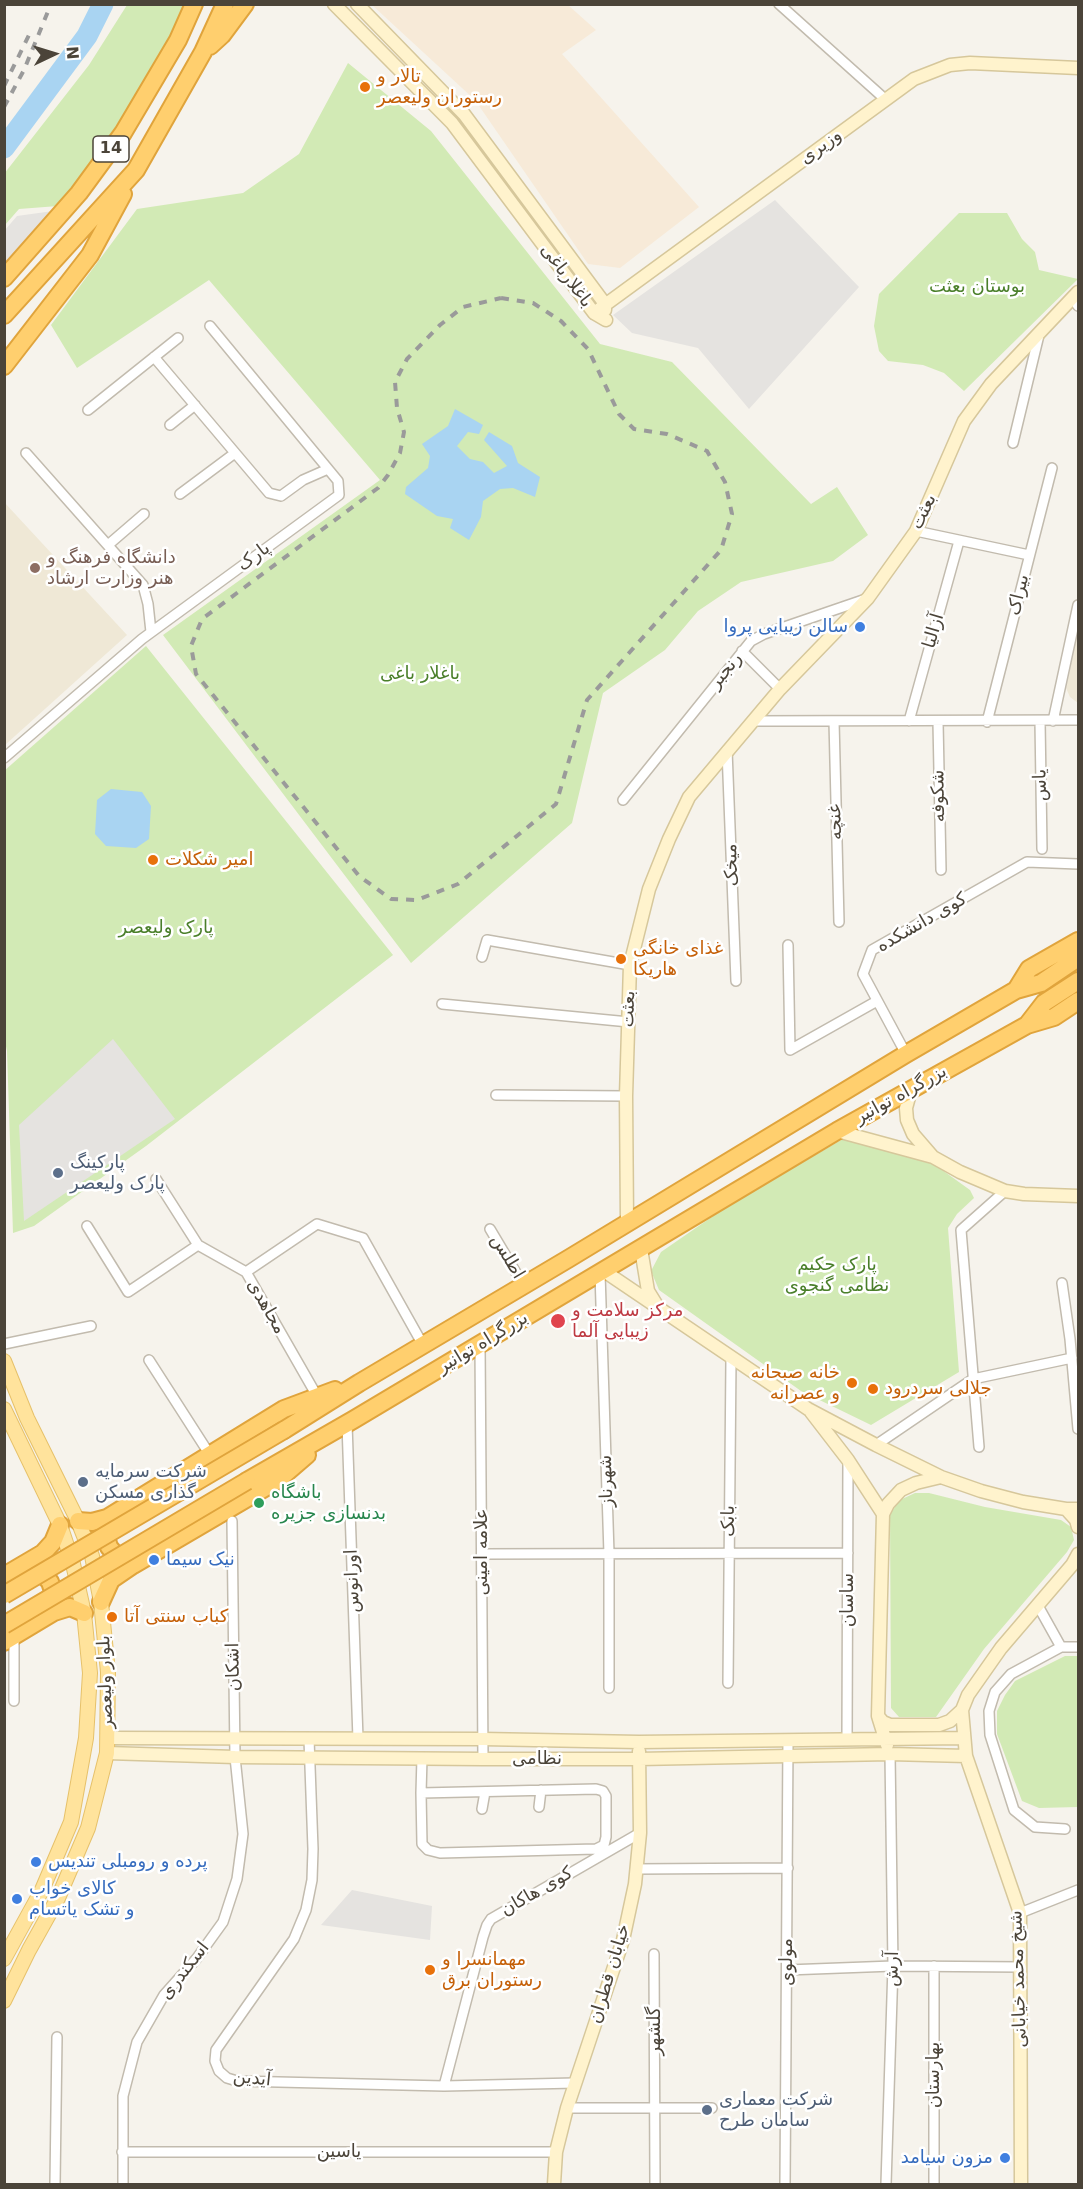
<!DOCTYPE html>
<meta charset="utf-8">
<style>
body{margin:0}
#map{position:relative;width:1083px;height:2189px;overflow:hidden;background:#f6f3ec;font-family:"DejaVu Sans",sans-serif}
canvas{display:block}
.frame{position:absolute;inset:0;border:6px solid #4b4439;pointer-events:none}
.north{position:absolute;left:24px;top:24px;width:60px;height:60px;-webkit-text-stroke:4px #fff;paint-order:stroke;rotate:86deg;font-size:16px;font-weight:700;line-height:24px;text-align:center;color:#4b4439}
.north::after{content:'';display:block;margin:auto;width:21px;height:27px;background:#4b4439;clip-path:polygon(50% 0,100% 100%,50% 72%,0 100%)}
</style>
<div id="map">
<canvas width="1083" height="2189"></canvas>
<div class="frame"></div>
<div class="north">N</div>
</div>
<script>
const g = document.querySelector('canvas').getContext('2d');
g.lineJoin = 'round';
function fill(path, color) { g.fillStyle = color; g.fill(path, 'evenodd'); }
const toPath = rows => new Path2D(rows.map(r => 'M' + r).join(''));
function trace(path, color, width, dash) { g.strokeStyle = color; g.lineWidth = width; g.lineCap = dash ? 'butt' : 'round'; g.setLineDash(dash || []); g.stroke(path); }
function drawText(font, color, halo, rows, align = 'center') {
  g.font = font + ' "DejaVu Sans","Noto Sans Arabic",sans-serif'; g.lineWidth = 5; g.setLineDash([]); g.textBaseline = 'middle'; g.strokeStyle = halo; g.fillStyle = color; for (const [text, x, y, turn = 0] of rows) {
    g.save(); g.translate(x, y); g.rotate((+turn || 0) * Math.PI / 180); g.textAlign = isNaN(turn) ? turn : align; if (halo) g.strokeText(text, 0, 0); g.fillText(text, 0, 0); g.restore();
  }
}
fill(toPath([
 [372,5,568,5,596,30,562,54,699,207,620,268,588,264,475,100]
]), '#f7ead8');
fill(toPath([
 [4,502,127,635,5,745,4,745],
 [1078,630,1078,703,1070,697,1066,688]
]), '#efe8d6');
fill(toPath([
 [127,5,188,5,176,33,122,123,58,206,19,209,5,225,4,174,89,65],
 [348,63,431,131,600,344,672,362,811,504,837,487,868,535,833,561,741,582,698,611,665,650,603,693,572,823,411,963,163,635,380,480,209,280,77,368,51,325,137,209,243,193,299,154],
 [959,213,1007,213,1022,239,1035,252,1039,270,1078,279,964,391,944,373,923,365,888,361,879,351,874,326,879,294],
 [146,646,393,955,146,1146,34,1226,13,1233,7,1051,4,1037,4,771],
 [843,1139,917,1152,970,1190,974,1198,957,1214,948,1228,959,1372,871,1425,801,1391,659,1290,651,1271,661,1252,732,1203],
 [915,1493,929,1493,985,1507,1061,1520,1071,1527,1074,1540,1067,1552,984,1649,936,1717,899,1717,891,1708,890,1514,900,1500],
 [1065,1656,1078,1656,1078,1807,1039,1808,1022,1801,997,1734,997,1711,1005,1695,1015,1681]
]), '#d2eab5');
fill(toPath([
 [775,200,859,287,749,409,698,348,632,333,613,315],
 [53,211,5,264,5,230,17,216],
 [113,1039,175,1119,24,1221,19,1125],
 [352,1890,432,1906,430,1940,321,1925]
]), '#e5e3e0');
fill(toPath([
 [455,409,483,425,479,434,468,432,457,446,470,459,483,462,494,473,507,466,484,440,489,432,512,446,518,463,540,477,535,497,513,488,500,489,483,501,481,517,469,540,450,528,453,519,437,516,405,494,406,487,428,468,430,456,422,444,448,426],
 [111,789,142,792,151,806,149,839,136,848,106,846,95,834,97,800]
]), '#a9d4f2');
trace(toPath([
 [4,148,87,36,103,4]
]), '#a9d4f2', 21);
const street = toPath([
 [779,4,886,100],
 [1072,298,1078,306],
 [154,357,269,493,281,496,303,480,328,469],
 [88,410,178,338],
 [170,425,195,405],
 [1013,443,1039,335],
 [26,453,143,585,148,604,151,632],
 [180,494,235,453],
 [916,531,1029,555],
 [108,545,144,514],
 [742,651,780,689],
 [752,721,1078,720],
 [834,721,839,922],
 [909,721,959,541],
 [1040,721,1042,849],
 [1053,721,1078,605],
 [938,722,941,870],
 [987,722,1052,468],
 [727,750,736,981],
 [4,758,142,639,339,495,338,481,210,326],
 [623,800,751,641,764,634,866,599],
 [788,945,790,1050,877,1001],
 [482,957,487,940,630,965],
 [442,1004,629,1022],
 [906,1054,863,974,872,950,1027,862,1078,864],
 [496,1095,626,1096],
 [156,1179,198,1245,246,1272,317,1396],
 [87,1226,128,1292,198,1245],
 [490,1229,524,1286],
 [246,1272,317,1224,363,1238,423,1345],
 [600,1273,609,1554,609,1688],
 [1062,1283,1070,1339,1078,1429],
 [4,1344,91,1326],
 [480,1344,483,1759],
 [149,1360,210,1455],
 [347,1424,358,1739],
 [876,1445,973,1379,1072,1358],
 [979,1447,961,1230,1005,1191],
 [483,1554,848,1553],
 [1037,1604,1061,1647,1011,1674,995,1692,989,1711,990,1735,1014,1810,1035,1827,1065,1829],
 [14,1636,14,1701],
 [1061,1647,1078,1647],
 [728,1683,731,1359],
 [309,1739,313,1849,312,1880,306,1910,294,1939,216,2050,215,2061,219,2071,227,2078,237,2081,444,2086,575,2083],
 [847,1740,848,1460],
 [421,1793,596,1789,603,1791,606,1796,606,1837,604,1845,596,1849,440,1853,428,1850,422,1844,421,1793,422,1758],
 [539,1807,541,1790],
 [482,1809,485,1792],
 [636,1869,788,1868],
 [1020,1913,1078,1890],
 [654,1954,655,2184],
 [934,1966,934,2184],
 [787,1970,893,1966,1021,1967],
 [444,2086,483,1937,487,1925,491,1919,640,1833],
 [567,2108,712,2108],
 [122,2152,556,2152],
 [55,2184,57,2037],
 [123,2184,123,2096,137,2042,164,1995,197,1958,223,1922,237,1879,243,1834,235,1757,232,1521],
 [785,2184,788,1740],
 [886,2184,893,1966,890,1754]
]);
const secondary = toPath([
 [334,4,452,123,594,313,606,320],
 [357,4,464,114,605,304,605,310],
 [594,313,914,79,950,65,970,63,1078,68],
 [911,1090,906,1108,907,1120,913,1134,932,1156],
 [837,1131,933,1157,960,1172,1005,1191,1024,1194,1078,1196],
 [627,1222,626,1096,630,965,649,889,669,839,689,797,780,689,868,598,916,531,964,421,991,384,1078,292],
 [641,1249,648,1291,656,1304],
 [604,1271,808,1409,876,1445,941,1477,981,1491,1023,1502,1066,1509,1078,1509],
 [811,1412,848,1460,883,1514],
 [1066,1509,1076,1520,1078,1527],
 [962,1710,966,1756,1020,1913,1021,2184],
 [878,1716,883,1722,890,1725,939,1725,950,1721,962,1710,968,1695,1001,1648,1072,1565,1078,1554],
 [108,1738,483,1739,639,1742,963,1738],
 [887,1745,878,1716,883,1514,888,1504,901,1490,916,1483,941,1477],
 [107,1753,235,1757,483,1759,639,1759,890,1754,966,1756],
 [554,2184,556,2152,567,2108,623,1940,635,1884,640,1833,639,1751]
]);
const primary = toPath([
 [4,1361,27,1418,78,1521,92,1556,101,1602,108,1672,107,1753,88,1828,58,1898,29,1950,4,2001],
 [4,1409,60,1525,73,1564,84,1613,90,1673,86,1738,71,1822,42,1890,4,1959]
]);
const highway = toPath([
 [210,46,222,35,245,4],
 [4,278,79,193,123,133,178,40,194,4],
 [4,315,136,170,203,52,225,4],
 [4,366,90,255,123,194],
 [1016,990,1029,969,1078,941],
 [1027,1025,1054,1017,1078,1001],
 [284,1430,359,1383,568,1259,906,1054,1016,990,1041,983,1078,958],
 [247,1481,353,1420,837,1131,1027,1025,1044,1003,1078,981],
 [78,1521,92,1522,107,1518,284,1409,335,1390],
 [107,1521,105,1533,109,1547,119,1559,128,1563],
 [32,1566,40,1570,50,1582,55,1597,54,1609],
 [4,1576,43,1553,53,1542,60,1525],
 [101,1602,111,1580,133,1565,278,1480,307,1455],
 [4,1642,54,1612,70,1607,84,1613]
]);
trace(street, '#c2bbae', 12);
trace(secondary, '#d6c79b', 15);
trace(primary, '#e6c16a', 16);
trace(highway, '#e0a43c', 20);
trace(street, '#fff', 9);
trace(secondary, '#fff3cd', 12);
trace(primary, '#ffe39c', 14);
trace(highway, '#ffcf6e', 16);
trace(toPath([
 [4,86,32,29],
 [4,107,24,70,51,4],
 [501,298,533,303,561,321,588,349,619,414,634,429,667,434,707,451,725,482,732,514,721,550,587,700,556,804,458,884,417,900,391,899,359,876,196,674,191,646,202,619,378,488,388,475,400,453,404,432,397,408,395,382,407,359,440,325,463,307,501,298]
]), '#9a9a9a', 4, [8, 8]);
const highwayBridge = toPath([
 [4,1595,284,1430],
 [4,1625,247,1481]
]);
trace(highwayBridge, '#e0a43c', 20, []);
trace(highwayBridge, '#ffcf6e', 16);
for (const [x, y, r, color] of [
 [365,87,6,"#e8710a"],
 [35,568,6,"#8d6e63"],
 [860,627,6,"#3f7fe0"],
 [153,860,6,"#e8710a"],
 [621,959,6,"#e8710a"],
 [58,1173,6,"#5c6f8a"],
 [558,1321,8,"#e0444e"],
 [852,1383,6,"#e8710a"],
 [873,1389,6,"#e8710a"],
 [83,1482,6,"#5c6f8a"],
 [259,1503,6,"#2e9e5b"],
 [154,1560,6,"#3f7fe0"],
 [112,1617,6,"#e8710a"],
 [36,1862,6,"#3f7fe0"],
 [17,1899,6,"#3f7fe0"],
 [430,1970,6,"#e8710a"],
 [707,2110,6,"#5c6f8a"],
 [1005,2158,6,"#3f7fe0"]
]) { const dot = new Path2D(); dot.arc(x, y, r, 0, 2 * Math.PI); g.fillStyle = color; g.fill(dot); trace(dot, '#fff', 2); }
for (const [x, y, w] of [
 [111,149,36]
]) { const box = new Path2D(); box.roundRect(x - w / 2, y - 13, w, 26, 4.5); g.fillStyle = '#fff'; g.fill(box); trace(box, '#4b4439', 1.5); }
drawText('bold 16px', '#4b4439', null, [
 ["14",111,149]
]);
drawText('18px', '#c56008', '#fff', [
 ["تالار و",377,77],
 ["رستوران ولیعصر",377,98],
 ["امیر شکلات",165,860],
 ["غذای خانگی",633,949],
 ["هاریکا",633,970],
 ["خانه صبحانه",840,1373,"right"],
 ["و عصرانه",840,1394,"right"],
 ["جلالی سردرود",885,1389],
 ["کباب سنتی آتا",124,1617],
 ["مهمانسرا و",442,1960],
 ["رستوران برق",442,1981]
], 'left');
drawText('18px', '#4b4439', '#fff', [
 ["وزیری",821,147,-36],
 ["باغلارباغی",566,276,53],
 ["بعثت",924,512,-64],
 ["پارک",254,557,-36],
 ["بیراک",1019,595,-76],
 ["آزالیا",934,631,-74],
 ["رنجبر",726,671,-51],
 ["یاس",1041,785,-91],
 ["شکوفه",939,796,-91],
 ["غنچه",836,822,-92],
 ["میخک",732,865,-92],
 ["کوی دانشکده",922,923,-30],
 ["بعثت",629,1009,-88],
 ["بزرگراه توانیر",901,1095,-29],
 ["اطلس",507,1257,59],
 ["مجاهدی",266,1307,60],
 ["بزرگراه توانیر",483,1343,-31],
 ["شهرناز",607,1481,-92],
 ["بابک",729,1521,-89],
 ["علامه امینی",482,1552,-90],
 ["اورانوس",353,1581,-92],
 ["ساسان",848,1600,-90],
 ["اشکان",234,1667,-91],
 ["بلوار ولیعصر",106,1682,-92],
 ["نظامی",537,1759],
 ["کوی هاکان",537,1892,-30],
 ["مولوی",787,1962,-90],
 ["آرش",893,1969,-89],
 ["اسکندری",185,1971,-52],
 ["خیابان قطران",610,1974,-73],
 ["شیخ محمد خیابانی",1019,1979,-92],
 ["گلشهر",655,2031,-90],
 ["بهارستان",934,2075,-90],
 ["آیدین",252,2079,6],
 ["یاسین",339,2152]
]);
drawText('18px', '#4a7f2a', '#fff', [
 ["بوستان بعثت",977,287],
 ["باغلار باغی",420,674],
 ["پارک ولیعصر",166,928],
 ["پارک حکیم",837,1265],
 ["نظامی گنجوی",837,1286]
]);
drawText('18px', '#785e54', '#fff', [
 ["دانشگاه فرهنگ و",47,558],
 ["هنر وزارت ارشاد",47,579]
], 'left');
drawText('18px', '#366cbe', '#fff', [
 ["سالن زيبايى پروا",848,627,"right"],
 ["نیک سیما",166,1560],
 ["پرده و رومبلی تندیس",48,1862],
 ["کالای خواب",29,1889],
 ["و تشک یاتسام",29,1910],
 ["مزون سیامد",993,2158,"right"]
], 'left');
drawText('18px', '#4e5e75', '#fff', [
 ["پارکینگ",70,1163],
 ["پارک ولیعصر",70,1184],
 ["شرکت سرمایه",95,1472],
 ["گذاری مسکن",95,1493],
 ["شرکت معماری",719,2100],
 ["سامان طرح",719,2121]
], 'left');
drawText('18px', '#be3a42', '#fff', [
 ["مرکز سلامت و",572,1311],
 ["زیبایی آلما",572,1332]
], 'left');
drawText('18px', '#27864d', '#fff', [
 ["باشگاه",271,1493],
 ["بدنسازی جزیره",271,1514]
], 'left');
</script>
